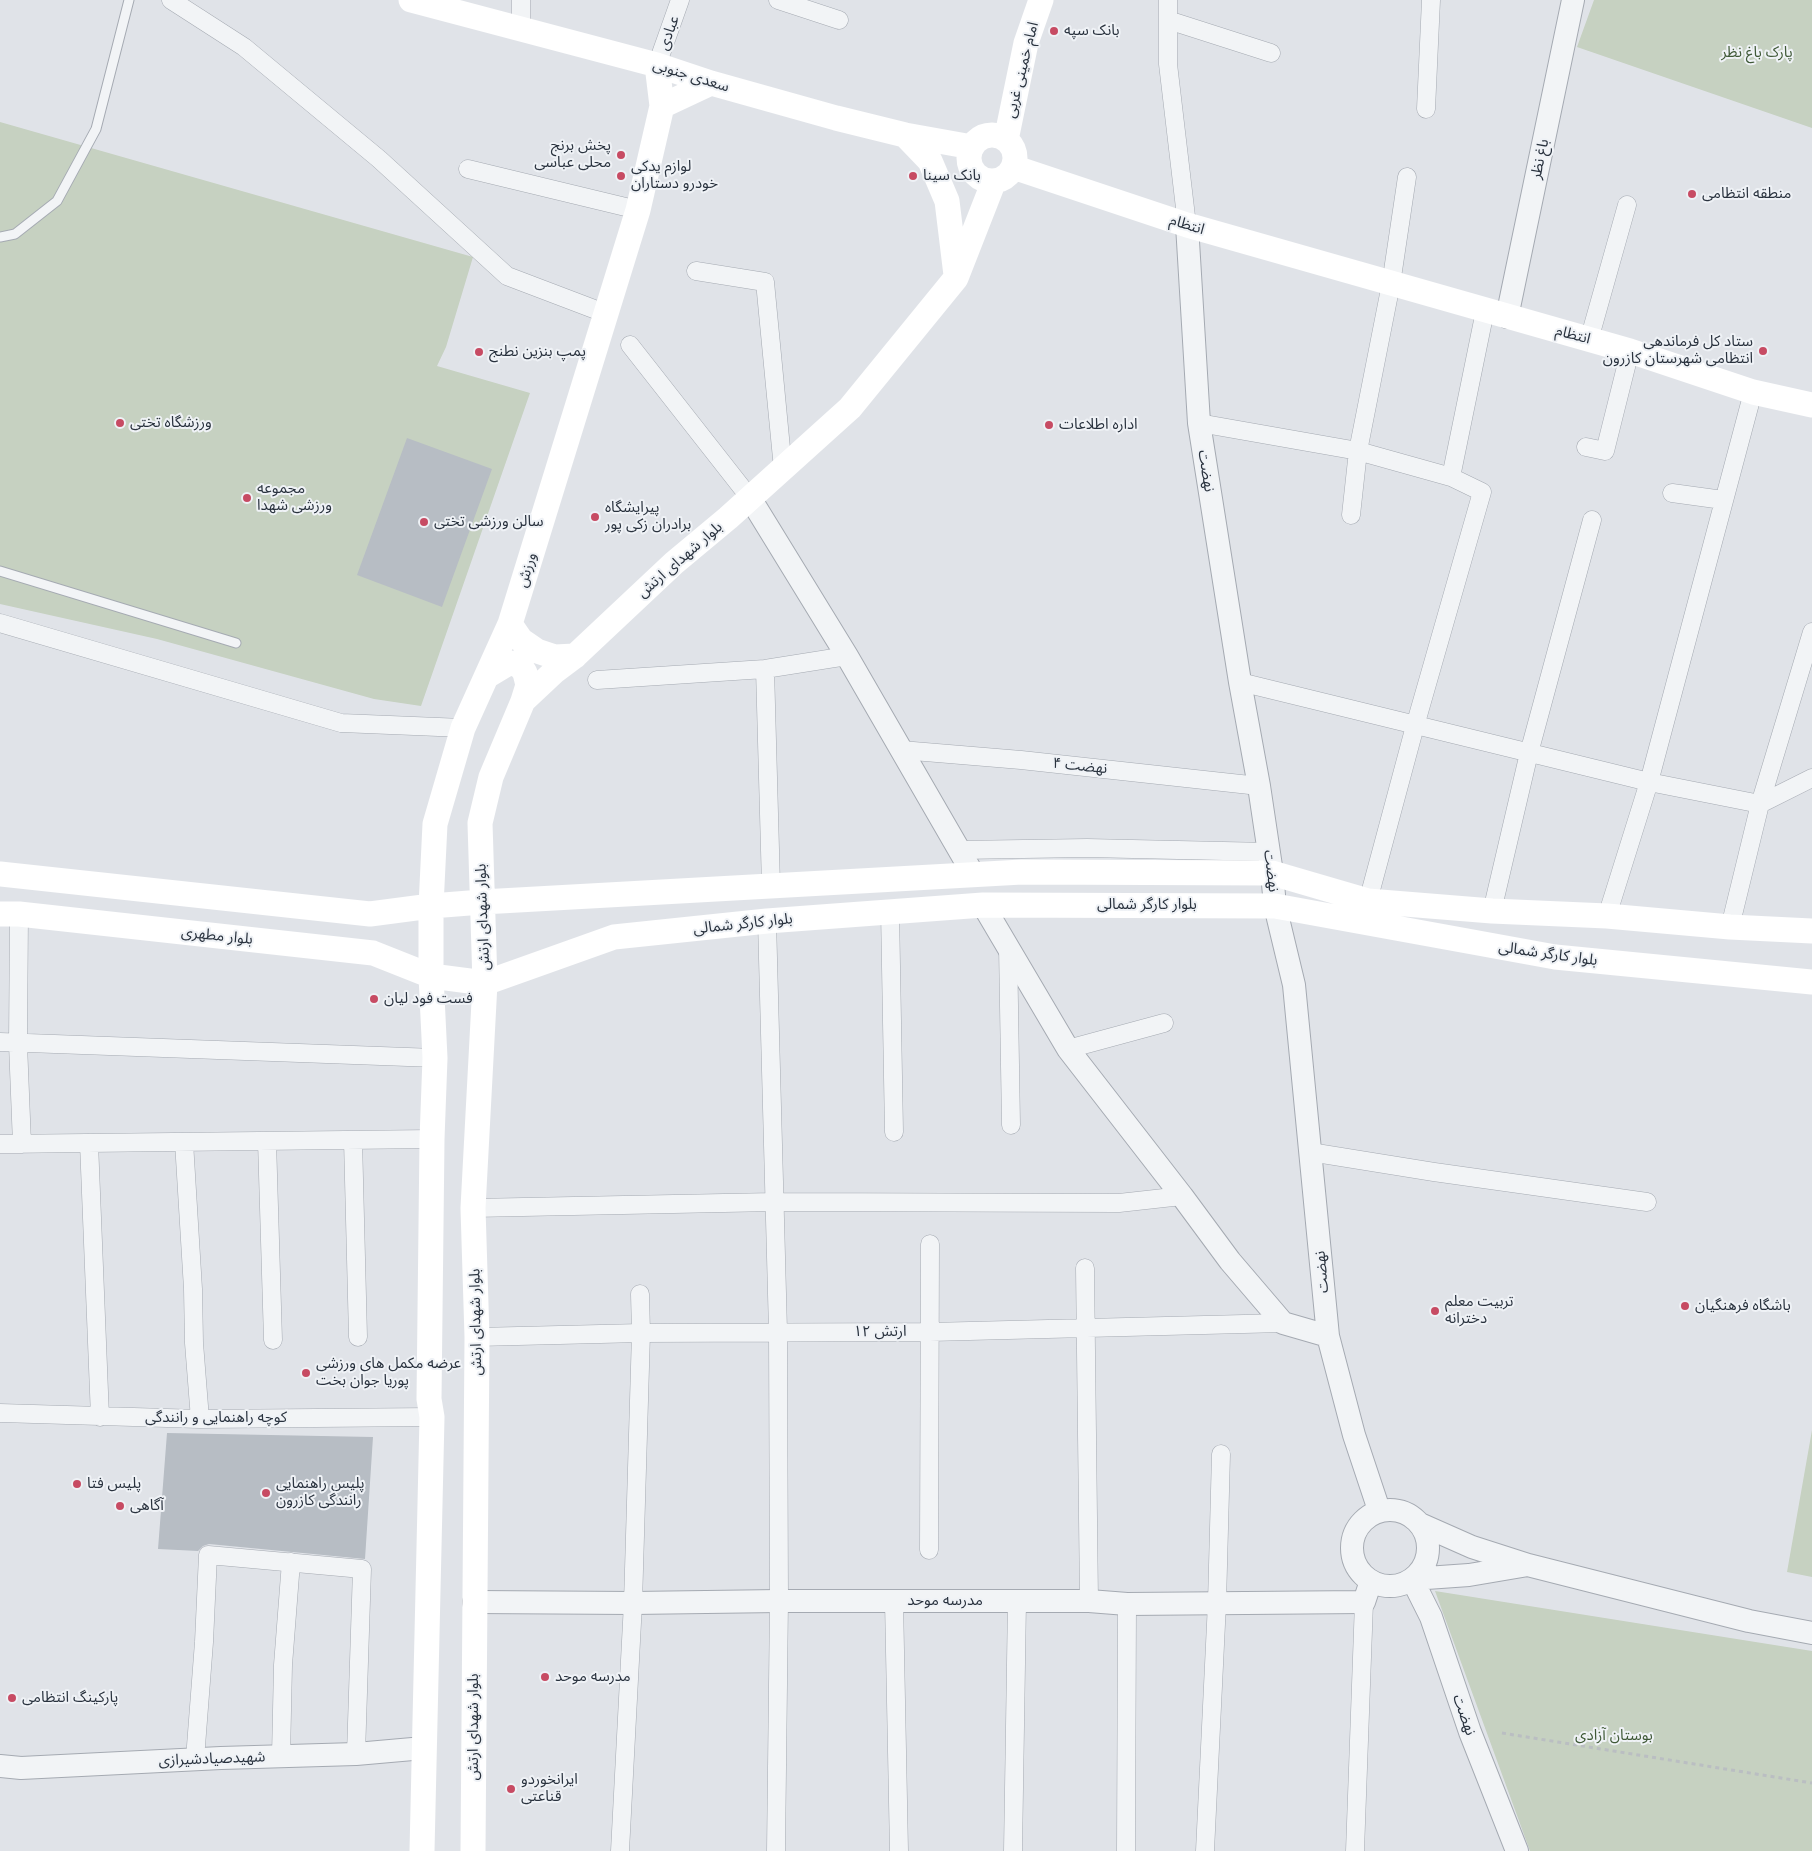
<!DOCTYPE html>
<meta charset="utf-8">
<style>
body{margin:0}
canvas{display:block;background:#e0e3e8}
</style>
<canvas width="1812" height="1851"></canvas>
<script>
const g = document.querySelector('canvas').getContext('2d');
g.lineJoin = 'round';
function fill(path, color) { g.fillStyle = color; g.fill(path, 'evenodd'); }
const toPath = rows => new Path2D(rows.map(r => 'M' + r).join(''));
function trace(path, color, width, dash) { g.strokeStyle = color; g.lineWidth = width; g.lineCap = dash ? 'butt' : 'round'; g.setLineDash(dash || []); g.stroke(path); }
function drawText(font, color, halo, rows, align = 'center') {
  g.font = font + ' "Open Sans","Noto Sans Arabic",sans-serif'; g.lineWidth = 4; g.setLineDash([]); g.textBaseline = 'middle'; g.strokeStyle = halo; g.fillStyle = color; for (const [text, x, y, turn = 0] of rows) {
    g.save(); g.translate(x, y); g.rotate((+turn || 0) * Math.PI / 180); g.textAlign = isNaN(turn) ? turn : align; if (halo) g.strokeText(text, 0, 0); g.fillText(text, 0, 0); g.restore();
  }
}
fill(toPath([
 [1594,0,1812,0,1812,128,1577,47],
 [0,122,473,257,446,347,437,366,530,393,421,706,374,699,157,639,0,604],
 [1812,1430,1812,1577,1787,1572],
 [1435,1591,1812,1651,1812,1851,1530,1851]
]), '#c6d1c1');
fill(toPath([
 [407,438,492,469,442,607,357,575],
 [167,1433,373,1437,365,1559,209,1544,203,1546,198,1551,158,1549]
]), '#b7bdc4');
const service = toPath([
 [0,237,15,234,57,201,96,129,129,0],
 [0,571,236,643]
]);
const minor = toPath([
 [171,0,244,47,379,159,507,276,607,314],
 [778,0,839,20],
 [1168,0,1168,64,1187,225],
 [1168,20,1271,53],
 [521,30,521,0],
 [657,65,680,0],
 [1426,109,1431,0],
 [468,169,638,210],
 [696,271,765,282,783,469],
 [1589,340,1627,205],
 [630,345,750,498],
 [1199,423,1358,451,1451,477,1482,492,1415,726,1368,901],
 [1586,447,1605,451,1630,351],
 [1451,477,1485,311],
 [1672,493,1723,500],
 [1351,515,1358,451,1391,284,1407,177],
 [0,623,341,723,463,728],
 [765,669,771,886],
 [597,680,765,669,847,656],
 [1240,682,1649,782,1760,804,1812,632],
 [901,750,1021,760,1259,786],
 [959,850,1087,848,1269,852],
 [890,911,894,1132],
 [1492,911,1529,753,1592,520],
 [19,914,18,1044,22,1144],
 [1607,916,1649,782,1753,392],
 [767,921,778,1331,779,1601,776,1851],
 [1730,927,1760,804,1812,778],
 [1008,946,1011,1125],
 [0,1042,435,1058],
 [1068,1049,1164,1023],
 [353,1140,358,1337],
 [267,1141,273,1340],
 [184,1142,193,1289,194,1343,200,1419],
 [89,1143,100,1417],
 [0,1144,432,1139],
 [1310,1152,1434,1172,1647,1202],
 [473,1208,774,1202,1119,1203,1182,1196],
 [1085,1268,1089,1601],
 [477,1337,641,1333,930,1332,1283,1323],
 [0,1413,200,1419,432,1417],
 [929,1550,930,1244],
 [894,1601,899,1851],
 [281,1756,283,1665,291,1562],
 [195,1759,204,1642,208,1555,362,1569,356,1754],
 [620,1851,633,1603,641,1333,640,1294],
 [1013,1851,1017,1601],
 [1126,1851,1127,1604],
 [1205,1851,1217,1603,1221,1454],
 [1355,1851,1364,1602]
]);
const tertiary = toPath([
 [1187,225,1199,423,1240,682,1259,786,1272,873,1275,906,1294,985,1328,1336,1354,1435,1379,1510],
 [1507,317,1573,0],
 [750,498,847,656,973,874],
 [983,905,1068,1049,1182,1196,1230,1261,1283,1323,1328,1336],
 '1352 1548a38 38 0 1 1 76 0a38 38 0 1 1-76 0Z',
 [1420,1524,1472,1547,1528,1565,1469,1575,1412,1579,1431,1617,1470,1732,1517,1851],
 [1528,1565,1749,1621,1812,1633],
 [474,1602,633,1603,779,1601,1089,1601,1127,1604,1364,1602,1371,1581],
 [0,1766,21,1768,221,1758,356,1754,424,1748]
]);
trace(service, '#a5aab2', 11);
trace(minor, '#a5aab2', 19);
trace(tertiary, '#a5aab2', 24);
trace(toPath([
 [1502,1733,1812,1783]
]), '#babec2', 3, [4, 4]);
trace(service, '#f2f4f6', 9);
trace(minor, '#f2f4f6', 18);
trace(tertiary, '#f2f4f6', 22);
trace(toPath([
 [411,0,657,65,711,83,836,118,905,135,972,147],
 [662,106,711,83],
 [905,135,930,161,947,201,956,275],
 '969 158a23 23 0 1 1 46 0a23 23 0 1 1-46 0Z',
 [1006,140,1026,43,1041,0],
 [1013,167,1187,225,1630,351,1753,392,1812,405],
 [510,624,521,640,537,651,555,657,575,656],
 [487,676,507,664,514,663,522,668,525,673,528,685,523,701],
 [0,874,370,914,431,906,482,902,1022,872,1272,873,1368,901,1492,911,1607,916,1730,927,1812,931],
 [0,914,19,914,373,953,431,976,485,983,614,937,767,921,983,905,1275,906,1555,957,1812,982],
 [422,1851,432,1417,429,1399,432,1139,435,1058,431,976,431,906,435,824,463,728,510,624,638,210,662,106,657,65],
 [473,1851,477,1337,473,1208,485,983,480,823,491,777,523,701,555,671,575,656,674,563,728,518,850,408,956,278,994,181]
]), '#fff', 25);
for (const [x, y, r, color] of [
 [1054,31,5,"#c74b63"],
 [621,155,5,"#c74b63"],
 [621,176,5,"#c74b63"],
 [913,176,5,"#c74b63"],
 [1692,194,5,"#c74b63"],
 [1763,351,5,"#c74b63"],
 [479,352,5,"#c74b63"],
 [120,423,5,"#c74b63"],
 [1049,425,5,"#c74b63"],
 [247,498,5,"#c74b63"],
 [595,517,5,"#c74b63"],
 [424,522,5,"#c74b63"],
 [374,999,5,"#c74b63"],
 [1685,1306,5,"#c74b63"],
 [1435,1311,5,"#c74b63"],
 [306,1373,5,"#c74b63"],
 [77,1484,5,"#c74b63"],
 [266,1493,5,"#c74b63"],
 [120,1506,5,"#c74b63"],
 [545,1677,5,"#c74b63"],
 [12,1698,5,"#c74b63"],
 [511,1789,5,"#c74b63"]
]) { const dot = new Path2D(); dot.arc(x, y, r, 0, 2 * Math.PI); g.fillStyle = color; g.fill(dot); trace(dot, '#eff2f6', 2); }
drawText('15px', '#29323e', '#eff2f6', [
 ["بانک سپه",1064,31],
 ["پخش برنج",611,146,"right"],
 ["محلی عباسی",611,163,"right"],
 ["لوازم یدکی",631,167],
 ["خودرو دستاران",631,184],
 ["بانک سینا",923,176],
 ["منطقه انتظامی",1702,194],
 ["ستاد کل فرماندهی",1753,342,"right"],
 ["انتظامی شهرستان کازرون",1753,359,"right"],
 ["پمپ بنزین نطنج",489,352],
 ["ورزشگاه تختی",130,423],
 ["اداره اطلاعات",1059,425],
 ["مجموعه",257,489],
 ["ورزشی شهدا",257,506],
 ["پیرایشگاه",605,508],
 ["برادران زکی پور",605,525],
 ["سالن ورزشی تختی",434,522],
 ["فست فود لیان",384,999],
 ["تربیت معلم",1445,1302],
 ["دخترانه",1445,1319],
 ["باشگاه فرهنگیان",1695,1306],
 ["عرضه مکمل های ورزشی",316,1364],
 ["پوریا جوان بخت",316,1381],
 ["پلیس فتا",87,1484],
 ["پلیس راهنمایی",276,1484],
 ["رانندگی کازرون",276,1501],
 ["آگاهی",130,1506],
 ["مدرسه موحد",555,1677],
 ["پارکینگ انتظامی",22,1698],
 ["ایرانخوردو",521,1780],
 ["قناعتی",521,1797]
], 'left');
drawText('15px', '#29323e', '#eff2f6', [
 ["عبادی",669,33,-70],
 ["امام خمینی غربی",1022,70,-76],
 ["سعدی جنوبی",691,76,17],
 ["باغ نظر",1540,159,-78],
 ["انتظام",1187,225,17],
 ["انتظام",1573,335,15],
 ["نهضت",1206,471,81],
 ["بلوار شهدای ارتش",680,560,-41],
 ["ورزش",527,570,-73],
 ["نهضت ۴",1080,766,6],
 ["نهضت",1271,871,83],
 ["بلوار کارگر شمالی",1147,905],
 ["بلوار شهدای ارتش",483,917,-92],
 ["بلوار کارگر شمالی",743,924,-6],
 ["بلوار مطهری",217,936,6],
 ["بلوار کارگر شمالی",1548,954,8],
 ["نهضت",1322,1272,-95],
 ["بلوار شهدای ارتش",476,1322,-91],
 ["ارتش ۱۲",880,1332],
 ["کوچه راهنمایی و رانندگی",216,1418],
 ["مدرسه موحد",945,1601],
 ["نهضت",1464,1715,71],
 ["بلوار شهدای ارتش",474,1727,-90],
 ["شهیدصیادشیرازی",212,1759,-2]
]);
drawText('15px', '#3f5937', '#eff2f6', [
 ["پارک باغ نظر",1757,53],
 ["بوستان آزادی",1614,1736]
]);
</script>
